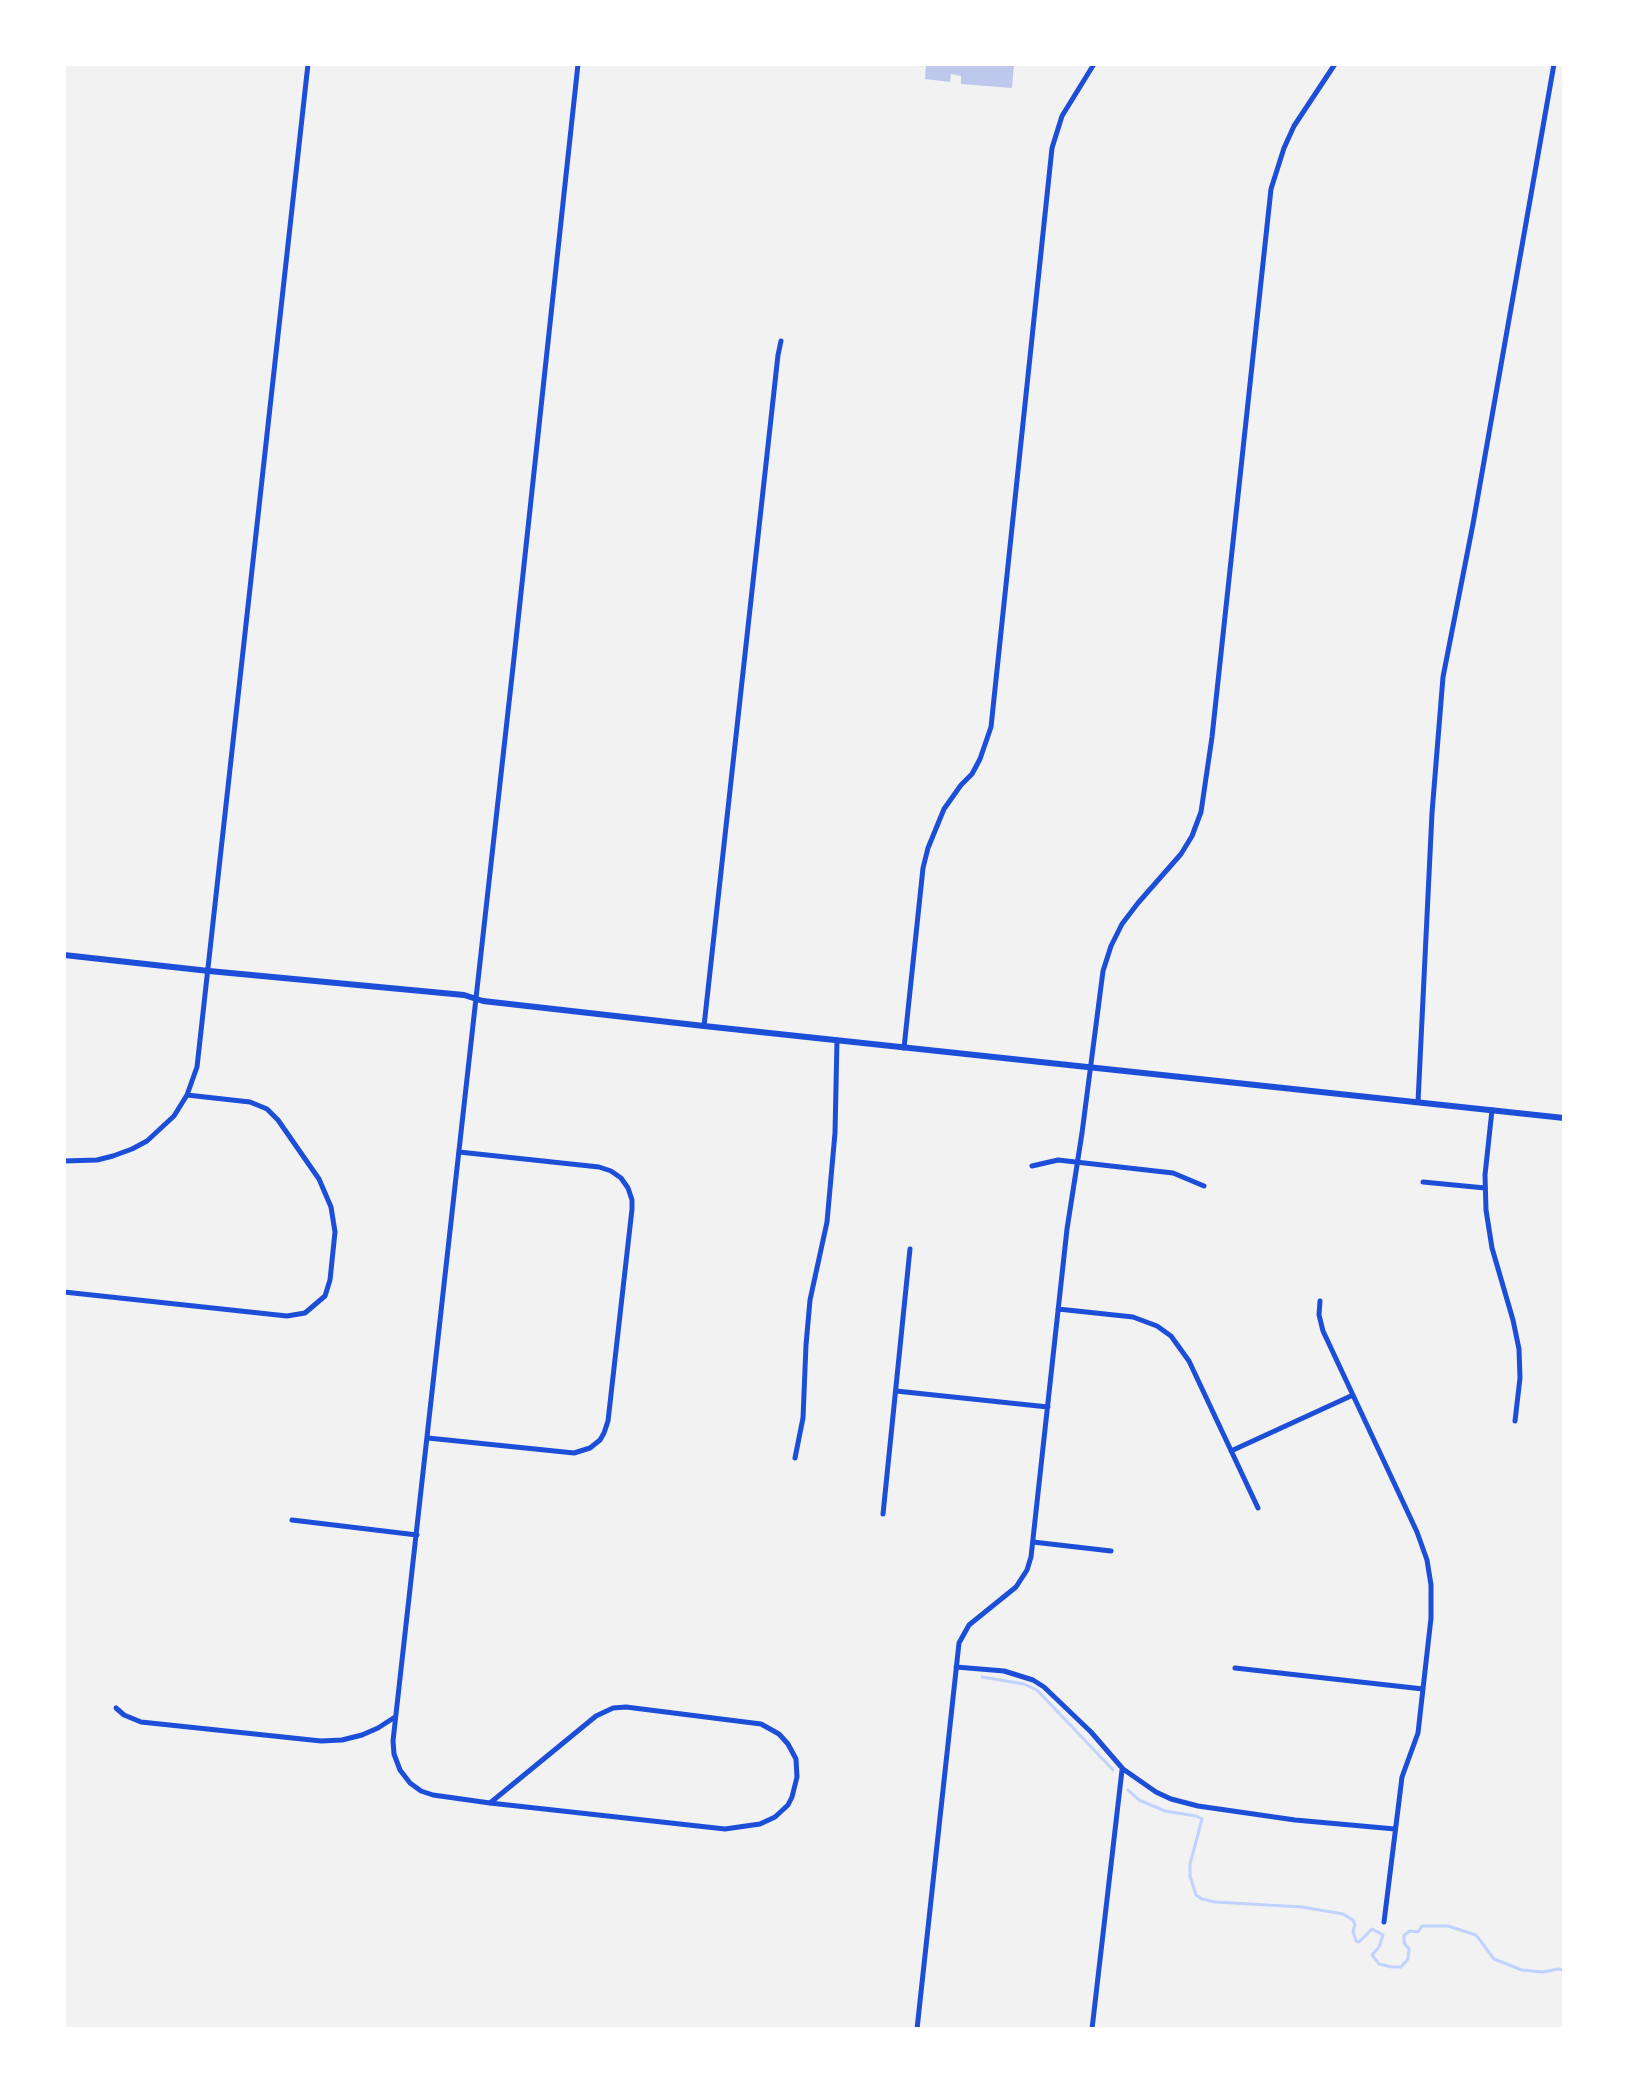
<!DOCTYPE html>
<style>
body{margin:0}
#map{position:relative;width:1628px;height:2093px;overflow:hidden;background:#f2f2f2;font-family:"Playfair Display",serif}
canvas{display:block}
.frame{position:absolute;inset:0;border:66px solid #fff;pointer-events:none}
</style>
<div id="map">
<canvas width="1628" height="2093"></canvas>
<div class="frame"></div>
</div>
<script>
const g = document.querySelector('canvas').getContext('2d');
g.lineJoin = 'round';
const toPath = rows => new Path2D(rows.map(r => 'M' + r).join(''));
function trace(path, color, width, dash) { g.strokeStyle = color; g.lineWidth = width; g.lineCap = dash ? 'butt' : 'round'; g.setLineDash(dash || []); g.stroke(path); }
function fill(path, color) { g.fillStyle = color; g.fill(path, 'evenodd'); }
trace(toPath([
 [982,1677,1024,1684,1037,1690,1113,1770],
 [1128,1790,1139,1800,1165,1811,1196,1816,1202,1819,1190,1864,1190,1876,1196,1895,1202,1899,1215,1902,1302,1907,1343,1914,1353,1920,1355,1925,1353,1931,1356,1941,1359,1942,1372,1929,1383,1935,1379,1947,1372,1955,1379,1964,1392,1967,1401,1967,1408,1959,1409,1949,1404,1943,1404,1935,1410,1931,1418,1932,1422,1926,1448,1926,1476,1935,1494,1959,1522,1970,1543,1972,1558,1969,1564,1970]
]), '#bfd3fe', 3);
fill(toPath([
 [926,64,1014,64,1012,88,961,84,961,76,951,74,950,82,925,79]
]), '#bdc9ec');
trace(toPath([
 [704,1026,778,355,781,341],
 [904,1048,923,868,928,848,944,809,961,785,972,774,980,759,991,727,1052,148,1062,116,1094,64],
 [1418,1102,1432,813,1443,677,1473,524,1554,64],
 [1492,1110,1485,1175,1486,1210,1492,1248,1513,1320,1519,1349,1520,1378,1515,1421],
 [64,1161,97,1160,113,1156,132,1149,147,1141,174,1116,187,1095,197,1067,308,64],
 [1032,1166,1058,1160,1173,1173,1204,1186],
 [1423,1182,1485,1188],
 [64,1292,287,1316,305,1313,325,1296,330,1280,335,1232,331,1207,319,1179,278,1120,267,1109,250,1102,187,1095],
 [1320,1301,1319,1315,1323,1331,1417,1532,1427,1560,1431,1585,1431,1618,1418,1733,1402,1777,1384,1922],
 [1058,1309,1133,1317,1157,1326,1171,1336,1189,1361,1258,1508],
 [896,1391,1048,1407],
 [428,1438,574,1453,590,1448,600,1440,604,1433,608,1421,632,1209,632,1200,628,1188,621,1178,611,1171,599,1167,459,1152],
 [1231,1451,1353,1395],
 [795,1458,803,1418,806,1345,810,1300,827,1222,835,1133,837,1040],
 [883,1514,910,1249],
 [292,1520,417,1535],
 [1033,1542,1111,1551],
 [956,1667,1004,1671,1033,1680,1044,1687,1091,1732,1123,1769,1156,1792,1171,1799,1198,1806,1295,1820,1395,1829],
 [1235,1668,1423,1689],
 [116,1708,124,1715,141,1722,321,1741,342,1740,362,1735,378,1728,395,1717],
 [490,1803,596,1716,613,1708,626,1707,761,1724,779,1734,788,1744,796,1759,797,1777,792,1797,788,1805,775,1817,760,1824,725,1829,490,1803,433,1795,421,1791,410,1783,400,1770,394,1754,393,1741,513,667,578,64],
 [917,2029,959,1643,969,1625,1016,1587,1027,1570,1031,1557,1067,1229,1082,1133,1103,971,1111,946,1122,924,1138,903,1181,854,1192,836,1201,812,1212,737,1271,189,1284,148,1294,126,1335,64],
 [1092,2029,1122,1770]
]), '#1d4ed8', 5);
trace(toPath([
 [64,955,209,971,464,995,483,1001,704,1026,1564,1118]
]), '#1d4ed8', 6);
</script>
